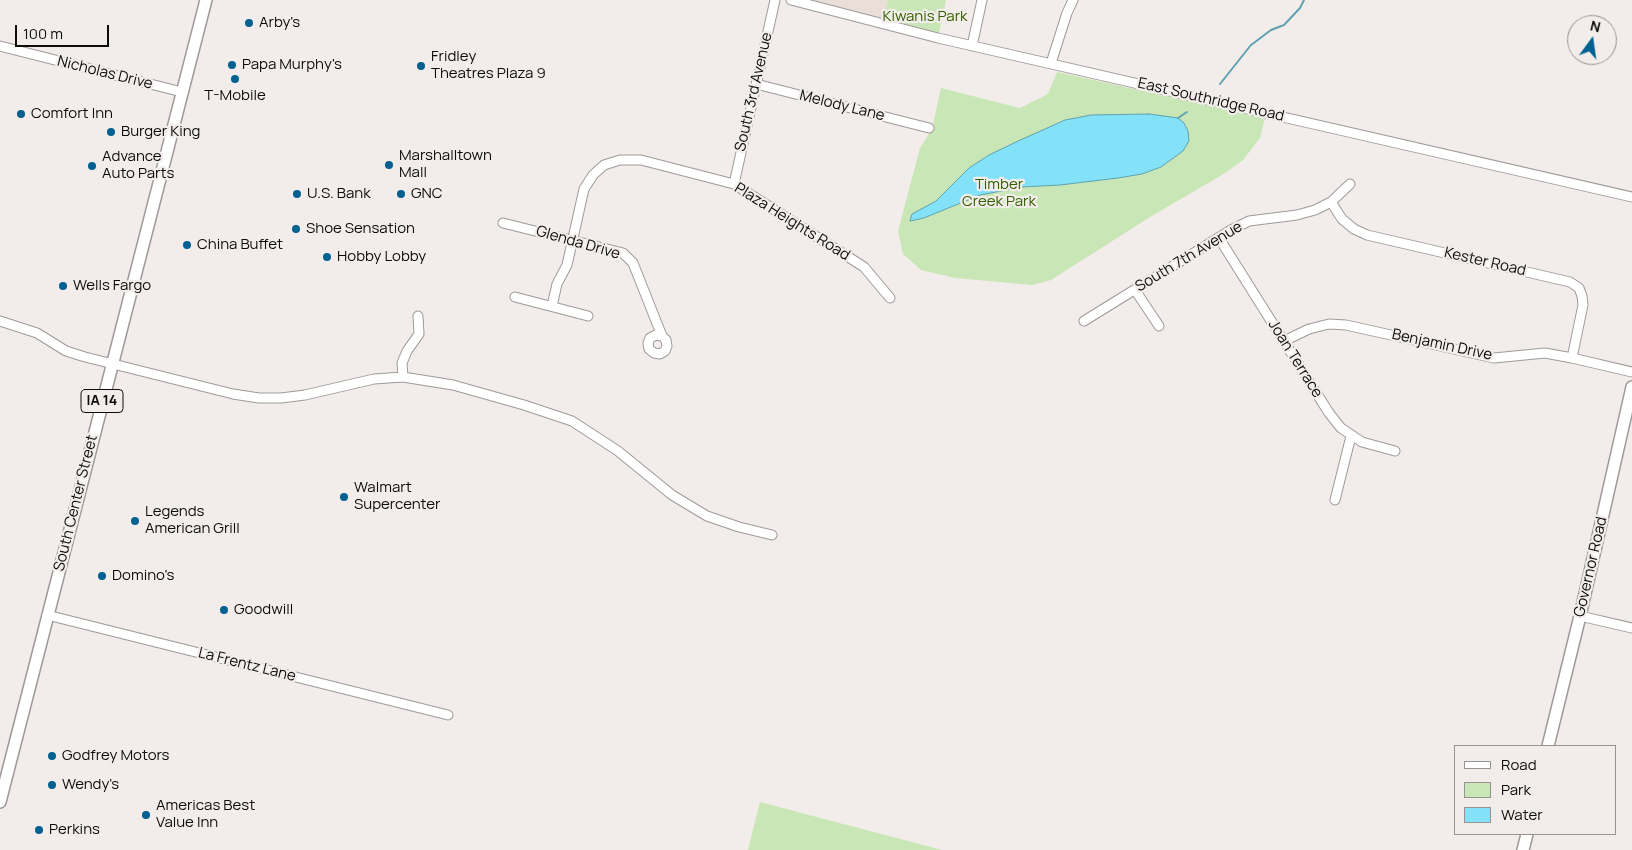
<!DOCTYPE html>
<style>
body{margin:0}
#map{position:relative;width:1632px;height:850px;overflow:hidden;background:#f2edeb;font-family:Manrope,sans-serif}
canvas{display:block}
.legend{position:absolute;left:1454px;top:745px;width:162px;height:90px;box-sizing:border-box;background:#f2edeb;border:1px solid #969391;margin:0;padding:6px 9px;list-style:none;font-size:15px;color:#0d0c0b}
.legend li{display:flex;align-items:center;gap:10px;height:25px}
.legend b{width:25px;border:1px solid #969391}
.north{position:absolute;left:1567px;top:15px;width:50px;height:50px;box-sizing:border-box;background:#f2edeb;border:1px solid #969391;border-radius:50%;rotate:14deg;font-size:14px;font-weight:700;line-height:20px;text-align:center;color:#0d0c0b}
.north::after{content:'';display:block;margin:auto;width:18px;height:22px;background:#00608f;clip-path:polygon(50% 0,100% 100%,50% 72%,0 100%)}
.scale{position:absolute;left:15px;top:25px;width:94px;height:22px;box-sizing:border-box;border:2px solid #0d0c0b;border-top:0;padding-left:6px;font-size:15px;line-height:18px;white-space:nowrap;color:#0d0c0b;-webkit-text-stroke:4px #f2edeb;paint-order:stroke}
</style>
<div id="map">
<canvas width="1632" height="850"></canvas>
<ul class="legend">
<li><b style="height:6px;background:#fff"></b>Road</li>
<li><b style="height:14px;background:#c9e6b6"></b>Park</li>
<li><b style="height:14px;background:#83e2f7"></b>Water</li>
</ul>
<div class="north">N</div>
<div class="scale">100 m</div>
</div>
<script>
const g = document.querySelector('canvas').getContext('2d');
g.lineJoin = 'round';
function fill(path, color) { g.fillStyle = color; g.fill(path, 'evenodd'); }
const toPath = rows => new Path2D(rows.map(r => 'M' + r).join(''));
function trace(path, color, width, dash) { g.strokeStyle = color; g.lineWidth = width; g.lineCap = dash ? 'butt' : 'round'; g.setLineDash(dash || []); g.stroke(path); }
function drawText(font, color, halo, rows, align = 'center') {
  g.font = font + ' Manrope,sans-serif'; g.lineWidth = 4.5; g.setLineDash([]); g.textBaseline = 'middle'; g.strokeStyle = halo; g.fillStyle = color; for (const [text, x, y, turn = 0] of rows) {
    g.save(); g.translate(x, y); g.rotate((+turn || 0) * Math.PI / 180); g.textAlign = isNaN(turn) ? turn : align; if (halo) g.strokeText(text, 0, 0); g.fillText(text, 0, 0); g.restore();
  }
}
fill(toPath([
 [791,0,888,0,884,23]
]), '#eaded9');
fill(toPath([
 [888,0,946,0,938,38,884,23],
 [1057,72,1265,118,1260,138,1243,160,1222,175,1150,217,1051,280,1032,285,955,278,921,270,903,254,898,231,920,148,932,129,941,88,1020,108,1048,94],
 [760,802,942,850,748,850]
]), '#c9e6b6');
const water = toPath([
 [1149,114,1178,118,1184,123,1188,131,1189,141,1183,151,1161,167,1142,174,1118,178,1060,185,1023,187,980,195,924,218,910,221,912,214,936,201,969,168,989,155,1016,142,1065,120,1091,115,1149,114]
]);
fill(water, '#83e2f7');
trace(water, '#60a2b0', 1);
trace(toPath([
 [1220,84,1251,45,1271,30,1284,25,1300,8,1304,0],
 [1178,118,1187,112]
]), '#60a2b0', 2);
const minor = toPath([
 [791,0,938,38,1632,197],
 [0,46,182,92],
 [972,46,982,0],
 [1051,63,1067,13,1073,0],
 [756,84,929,128],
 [734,184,775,0],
 [1331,202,1342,219,1354,229,1367,235,1570,282,1579,288,1582,296,1583,305,1572,358],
 [503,223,623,253,633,263,662,336,666,340,667,346,665,351,660,354,654,353,649,349,648,343,650,338,656,335,662,336],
 [1219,238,1329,413,1341,428,1362,442,1395,451],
 [1135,290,1159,326],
 [515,297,588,316],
 [552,306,557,284,567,265,584,189,593,175,604,165,620,160,641,160,734,184,864,267,890,298],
 [0,321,37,333,66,351,85,357,233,394,259,398,281,398,305,395,374,379,403,377,453,385,524,405,572,421,618,451,672,495,707,516,739,527,772,535],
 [1084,321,1231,230,1249,221,1297,215,1315,210,1331,202,1350,184],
 [1284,341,1309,329,1329,324,1346,325,1494,358,1545,353,1572,358,1632,372],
 [403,377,402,363,407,351,419,334,418,316],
 [1335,500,1351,436],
 [47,615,448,715],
 [1580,616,1632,628]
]);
const major = toPath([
 [1548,746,1580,616,1632,387],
 [0,802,206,0],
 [1523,850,1527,834]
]);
trace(minor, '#9f9a99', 11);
trace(major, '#9f9a99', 14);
trace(minor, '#fff', 9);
trace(major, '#fff', 11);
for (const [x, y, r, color] of [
 [249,23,5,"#00608f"],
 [232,65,5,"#00608f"],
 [421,66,5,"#00608f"],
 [235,79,5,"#00608f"],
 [21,114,5,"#00608f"],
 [111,132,5,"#00608f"],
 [389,165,5,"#00608f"],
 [92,166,5,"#00608f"],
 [297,194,5,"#00608f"],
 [401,194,5,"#00608f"],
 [296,229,5,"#00608f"],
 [187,245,5,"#00608f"],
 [327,257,5,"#00608f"],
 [63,286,5,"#00608f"],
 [344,497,5,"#00608f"],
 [135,521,5,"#00608f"],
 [102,576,5,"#00608f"],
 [224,610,5,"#00608f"],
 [52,756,5,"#00608f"],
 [52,785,5,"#00608f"],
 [146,815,5,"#00608f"],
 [39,830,5,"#00608f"]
]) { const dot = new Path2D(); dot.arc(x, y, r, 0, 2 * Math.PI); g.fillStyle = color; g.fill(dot); trace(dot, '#f2edeb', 2); }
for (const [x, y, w] of [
 [102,401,42]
]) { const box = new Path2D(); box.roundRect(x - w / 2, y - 11.5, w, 23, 4); g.fillStyle = '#f2edeb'; g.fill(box); trace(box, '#0d0c0b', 1); }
drawText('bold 14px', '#0d0c0b', null, [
 ["IA 14",102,401]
]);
drawText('15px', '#335f00', '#f2edeb', [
 ["Kiwanis Park",925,17],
 ["Timber",999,185],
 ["Creek Park",999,202]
]);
drawText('15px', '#0d0c0b', '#f2edeb', [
 ["Arby's",259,23],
 ["Fridley",431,57],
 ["Theatres Plaza 9",431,74],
 ["Papa Murphy's",242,65],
 ["T-Mobile",235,96,"center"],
 ["Comfort Inn",31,114],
 ["Burger King",121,132],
 ["Marshalltown",399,156],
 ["Mall",399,173],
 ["Advance",102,157],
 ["Auto Parts",102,174],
 ["U.S. Bank",307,194],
 ["GNC",411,194],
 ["Shoe Sensation",306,229],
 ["China Buffet",197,245],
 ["Hobby Lobby",337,257],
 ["Wells Fargo",73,286],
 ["Walmart",354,488],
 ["Supercenter",354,505],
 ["Legends",145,512],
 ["American Grill",145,529],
 ["Domino's",112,576],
 ["Goodwill",234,610],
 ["Godfrey Motors",62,756],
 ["Wendy's",62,785],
 ["Americas Best",156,806],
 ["Value Inn",156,823],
 ["Perkins",49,830]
], 'left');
drawText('15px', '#0d0c0b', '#f2edeb', [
 ["Nicholas Drive",105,73,14],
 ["South 3rd Avenue",754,92,-77],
 ["East Southridge Road",1211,100,13],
 ["Melody Lane",842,106,14],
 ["Plaza Heights Road",792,222,32],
 ["Glenda Drive",578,243,16],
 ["South 7th Avenue",1189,257,-31],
 ["Kester Road",1485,262,13],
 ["Benjamin Drive",1442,345,12],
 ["Joan Terrace",1295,359,58],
 ["South Center Street",76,503,-76],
 ["Governor Road",1591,567,-77],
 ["La Frentz Lane",247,665,14]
]);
</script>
